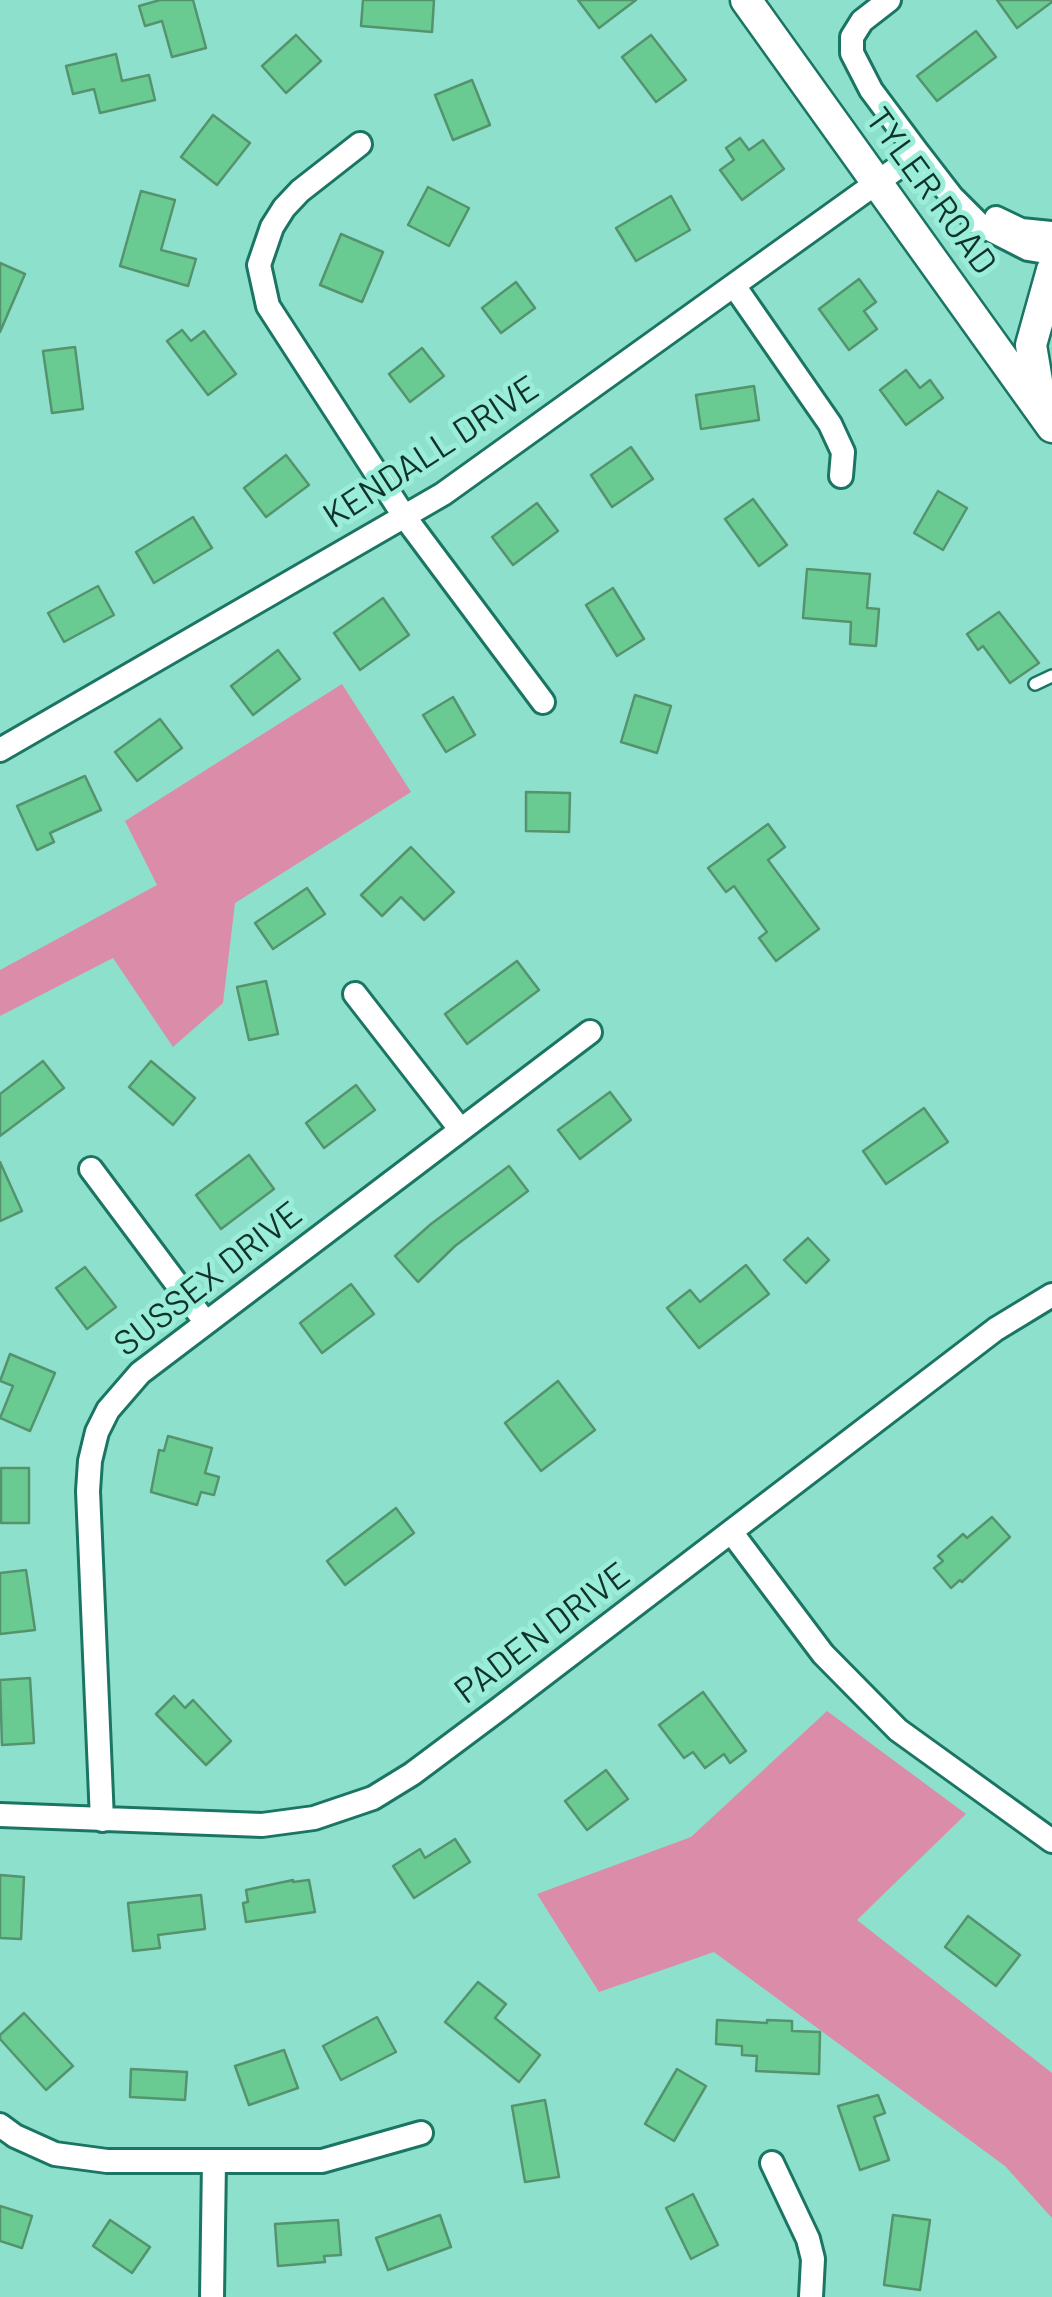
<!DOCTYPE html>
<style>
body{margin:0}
canvas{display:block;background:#8de0cb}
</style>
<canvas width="1052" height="2297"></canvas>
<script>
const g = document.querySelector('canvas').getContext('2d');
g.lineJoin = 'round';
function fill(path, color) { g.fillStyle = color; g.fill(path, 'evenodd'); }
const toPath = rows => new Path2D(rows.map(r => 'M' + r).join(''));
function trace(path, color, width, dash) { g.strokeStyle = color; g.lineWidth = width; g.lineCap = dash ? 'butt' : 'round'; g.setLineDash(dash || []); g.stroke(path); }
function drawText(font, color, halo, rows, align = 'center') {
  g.font = font + ' Barlow,sans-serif'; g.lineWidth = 10; g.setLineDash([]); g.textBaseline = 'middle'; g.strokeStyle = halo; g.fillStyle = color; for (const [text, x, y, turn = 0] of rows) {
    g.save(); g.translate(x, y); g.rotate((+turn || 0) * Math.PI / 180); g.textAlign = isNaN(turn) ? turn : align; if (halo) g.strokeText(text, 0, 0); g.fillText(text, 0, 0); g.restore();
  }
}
fill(toPath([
 [342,684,411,792,235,903,223,1003,173,1047,113,958,0,1016,0,970,157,885,125,821],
 [827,1711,966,1814,857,1920,1052,2073,1052,2218,1005,2166,714,1952,599,1992,537,1894,691,1837]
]), '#db8ca9');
const building = toPath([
 [160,0,193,0,206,48,172,57,162,21,145,26,139,6,160,0],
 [363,0,434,0,432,32,361,26,363,0],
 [578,0,636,0,599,28,578,0],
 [997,0,1052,0,1052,2,1017,28,997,0],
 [976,31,996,57,937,101,917,76,976,31],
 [296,35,321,61,286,93,262,66,296,35],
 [651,35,686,80,656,102,622,57,651,35],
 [116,54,122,81,149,75,155,100,100,113,94,89,73,94,66,66,116,54],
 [472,80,490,125,453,140,435,95,472,80],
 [213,115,250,143,217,185,181,157,213,115],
 [740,138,749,150,763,140,784,169,742,200,720,170,734,160,726,148,740,138],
 [428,187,469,208,449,246,408,225,428,187],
 [141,191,175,200,161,250,196,259,188,286,120,266,141,191],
 [671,196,690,230,636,261,616,228,671,196],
 [341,234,383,252,362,302,320,285,341,234],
 [0,263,25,274,0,332,0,263],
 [859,279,876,302,864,311,877,329,849,350,819,309,859,279],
 [516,282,535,308,501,333,482,308,516,282],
 [182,330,191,341,204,331,236,374,208,395,167,341,182,330],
 [75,347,83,409,52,413,43,351,75,347],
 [422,348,444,376,410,402,389,374,422,348],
 [906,370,920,388,930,380,943,398,906,425,880,390,906,370],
 [754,386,759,420,701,429,696,395,754,386],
 [631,447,653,479,612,507,591,475,631,447],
 [286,455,309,485,266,517,244,488,286,455],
 [938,491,967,508,943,550,914,533,938,491],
 [753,499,787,545,759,566,725,519,753,499],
 [537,503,558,531,513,565,492,537,537,503],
 [193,517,212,548,154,583,136,552,193,517],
 [807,569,870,574,867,608,879,609,876,646,850,644,851,622,803,618,807,569],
 [98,586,114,615,64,642,48,613,98,586],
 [613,588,644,639,617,656,586,605,613,588],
 [383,598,409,635,360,670,334,633,383,598],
 [999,612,1039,663,1010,683,983,646,978,650,967,634,999,612],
 [278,650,300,679,253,715,231,686,278,650],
 [635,695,671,706,657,753,621,742,635,695],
 [453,697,475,735,446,752,423,715,453,697],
 [160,719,182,748,137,781,115,752,160,719],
 [85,776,101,810,50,833,54,842,37,850,17,806,85,776],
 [526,792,570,793,569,832,526,831,526,792],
 [768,824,785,847,768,860,819,929,776,961,759,938,767,932,734,886,726,892,708,868,768,824],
 [411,847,454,892,424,920,401,897,382,916,361,895,411,847],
 [307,888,325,914,273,949,255,923,307,888],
 [517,961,539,990,467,1044,445,1014,517,961],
 [266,981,278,1034,249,1040,237,987,266,981],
 [43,1061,64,1088,0,1136,0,1094,43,1061],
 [151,1061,195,1098,173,1125,129,1087,151,1061],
 [356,1085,375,1110,324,1148,306,1123,356,1085],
 [610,1092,631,1120,580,1159,558,1130,610,1092],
 [924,1108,948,1142,886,1184,863,1151,924,1108],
 [249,1155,274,1189,221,1229,196,1195,249,1155],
 [0,1162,22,1211,0,1221,0,1162],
 [509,1166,528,1191,455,1246,418,1282,395,1256,431,1224,509,1166],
 [808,1238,829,1260,806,1283,784,1260,808,1238],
 [746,1265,769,1294,699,1348,667,1308,690,1290,700,1302,746,1265],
 [85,1267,116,1307,87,1329,56,1288,85,1267],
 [351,1284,374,1314,322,1353,300,1323,351,1284],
 [10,1354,55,1373,30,1431,0,1418,13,1386,0,1381,10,1354],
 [558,1381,595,1430,541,1471,505,1423,558,1381],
 [168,1436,212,1448,205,1473,219,1477,214,1495,201,1492,197,1505,151,1492,159,1450,164,1451,168,1436],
 [1,1468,29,1468,29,1523,1,1523,1,1468],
 [396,1508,414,1533,345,1585,327,1561,396,1508],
 [992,1517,1010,1537,962,1582,960,1580,951,1588,934,1568,943,1561,938,1556,963,1534,967,1538,992,1517],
 [26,1570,35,1630,0,1634,0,1573,26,1570],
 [30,1678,34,1743,2,1745,0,1680,30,1678],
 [703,1692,746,1751,730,1763,724,1754,705,1768,693,1752,684,1758,659,1725,703,1692],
 [174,1696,185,1708,193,1700,231,1741,206,1765,156,1714,174,1696],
 [606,1770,628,1799,587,1830,565,1801,606,1770],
 [455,1839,470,1862,414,1898,393,1866,420,1849,425,1858,455,1839],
 [0,1875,24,1877,21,1939,0,1938,0,1875],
 [293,1880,293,1882,309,1880,315,1912,246,1922,243,1903,248,1902,246,1890,293,1880],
 [201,1895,205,1929,158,1935,160,1948,133,1951,128,1903,201,1895],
 [968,1916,1020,1955,996,1986,945,1947,968,1916],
 [478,1982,506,2004,495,2018,540,2055,519,2082,445,2022,478,1982],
 [24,2013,73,2066,46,2090,0,2039,0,2035,24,2013],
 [377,2017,396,2052,341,2080,323,2046,377,2017],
 [717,2020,767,2023,767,2020,792,2021,792,2031,820,2032,819,2074,756,2071,757,2056,742,2055,742,2046,716,2044,717,2020],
 [284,2050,298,2088,249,2105,235,2066,284,2050],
 [131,2069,187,2072,185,2100,130,2097,131,2069],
 [677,2069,706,2086,674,2141,645,2124,677,2069],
 [878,2095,885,2113,874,2117,889,2160,860,2170,838,2106,878,2095],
 [545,2100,559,2177,525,2182,512,2106,545,2100],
 [693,2194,718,2245,691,2259,666,2208,693,2194],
 [0,2206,32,2216,22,2248,0,2241,0,2206],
 [440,2215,451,2247,388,2270,376,2238,440,2215],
 [893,2215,930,2220,920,2290,884,2285,893,2215],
 [110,2220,150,2247,132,2273,93,2246,110,2220],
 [338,2220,341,2255,324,2256,325,2262,278,2266,275,2224,338,2220]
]);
fill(building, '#69cb92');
trace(building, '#55936e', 2.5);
const lane = toPath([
 [1035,684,1052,676]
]);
const street = toPath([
 [360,144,300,191,284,208,272,227,259,265,268,306,404,516,543,702],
 [918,153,952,197,979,224,1028,249,1052,253],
 [996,218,1021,230,1052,233],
 [735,287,830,424,843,452,841,476],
 [0,750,443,494,918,153,871,90,852,53,852,37,862,21,889,0],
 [355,994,460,1129],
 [91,1169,206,1323],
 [732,1533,823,1654,898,1730,1052,1841],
 [0,1815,262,1825,314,1818,373,1798,412,1774,499,1709,996,1329,1052,1295],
 [102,1820,88,1491,90,1461,97,1432,108,1410,140,1373,590,1032],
 [0,2125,15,2136,55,2154,107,2161,322,2161,421,2133],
 [772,2163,808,2239,813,2259,811,2297],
 [212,2297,214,2161]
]);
const secondary = toPath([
 [746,0,1052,427],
 [1041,405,1031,345,1052,270]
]);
trace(lane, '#1b7563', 16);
trace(street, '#1b7563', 28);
trace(secondary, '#1b7563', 35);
trace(lane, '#fff', 11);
trace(street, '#fff', 22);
trace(secondary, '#fff', 30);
drawText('35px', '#0f322b', '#9aedd8', [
 ["TYLER ROAD",931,191,54],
 ["KENDALL DRIVE",431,452,-33],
 ["SUSSEX DRIVE",208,1279,-38],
 ["PADEN DRIVE",542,1633,-37]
]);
</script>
